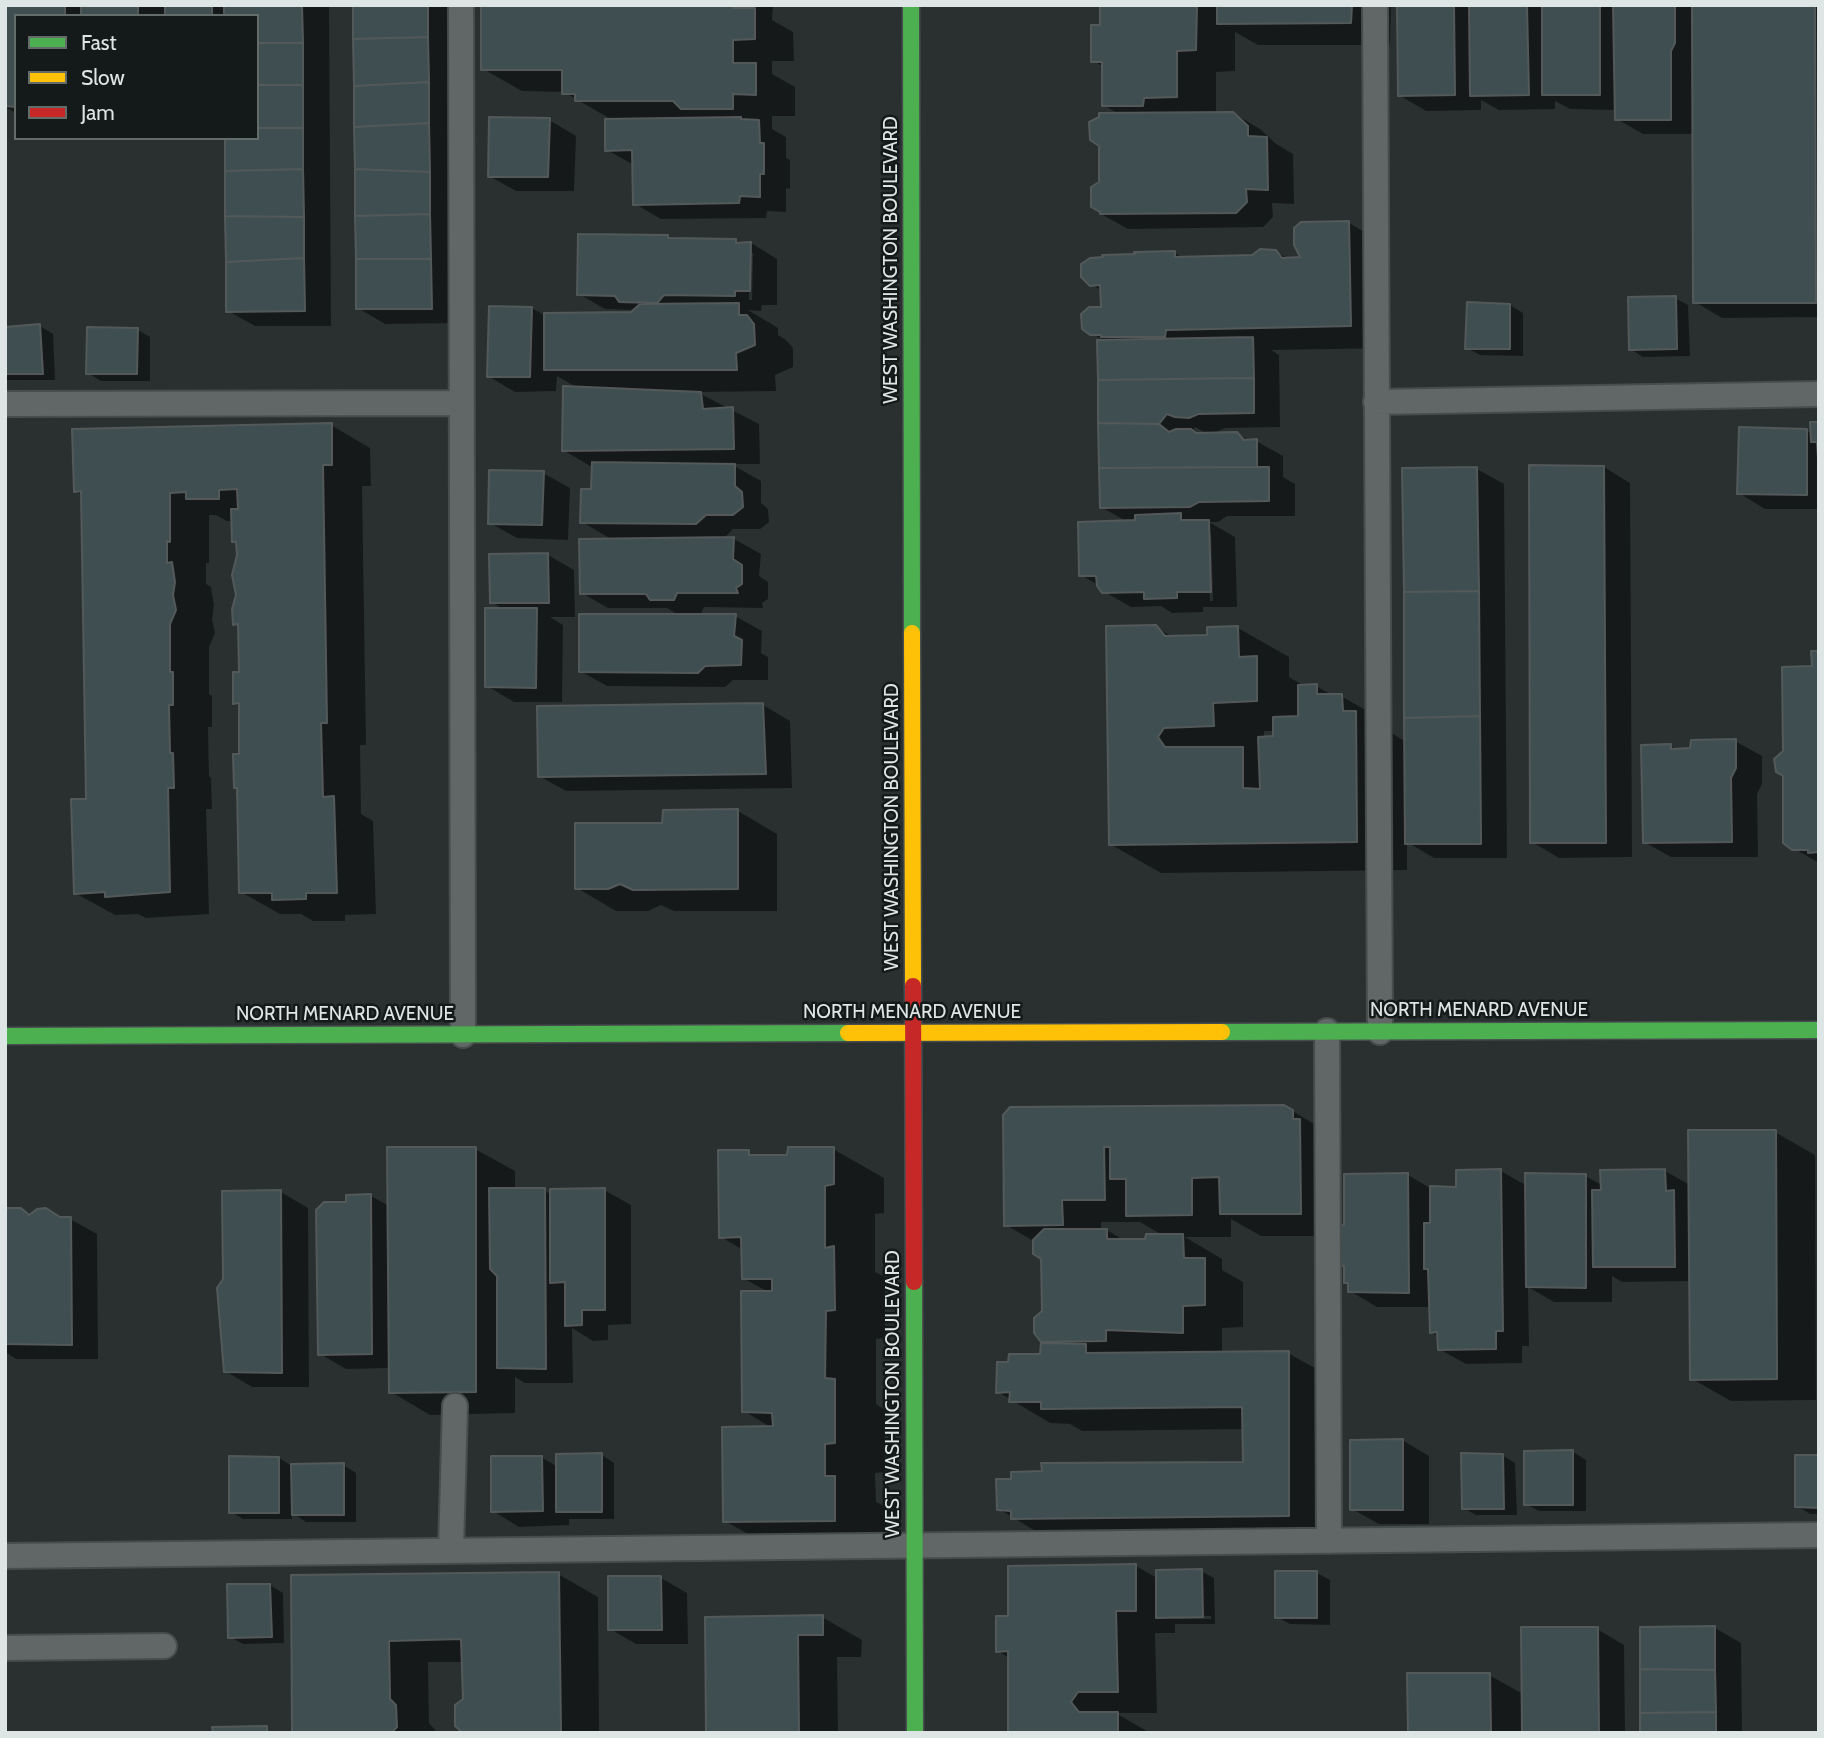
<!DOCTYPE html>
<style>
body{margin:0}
#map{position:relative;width:1824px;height:1738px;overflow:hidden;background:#2a3030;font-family:Cabin,sans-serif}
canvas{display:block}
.frame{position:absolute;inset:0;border:7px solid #dde6e4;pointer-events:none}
.legend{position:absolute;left:14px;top:14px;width:245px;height:126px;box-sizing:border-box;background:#141a19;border:2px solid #646c6a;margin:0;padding:9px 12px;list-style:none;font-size:21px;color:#dde6e4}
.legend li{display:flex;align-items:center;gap:14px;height:35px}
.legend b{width:35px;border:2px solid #646c6a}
</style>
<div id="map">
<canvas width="1824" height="1738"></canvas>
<div class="frame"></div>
<ul class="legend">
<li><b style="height:9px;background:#4caf50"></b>Fast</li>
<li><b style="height:9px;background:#ffc107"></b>Slow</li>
<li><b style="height:9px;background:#c62828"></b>Jam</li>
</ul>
</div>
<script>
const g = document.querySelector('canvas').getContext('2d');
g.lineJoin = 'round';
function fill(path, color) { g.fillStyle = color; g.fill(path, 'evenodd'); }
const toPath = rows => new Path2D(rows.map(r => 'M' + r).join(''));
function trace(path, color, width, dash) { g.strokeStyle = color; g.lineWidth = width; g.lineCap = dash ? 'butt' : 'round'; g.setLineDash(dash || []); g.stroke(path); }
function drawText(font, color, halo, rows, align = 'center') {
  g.font = font + ' Cabin,sans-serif'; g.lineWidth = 5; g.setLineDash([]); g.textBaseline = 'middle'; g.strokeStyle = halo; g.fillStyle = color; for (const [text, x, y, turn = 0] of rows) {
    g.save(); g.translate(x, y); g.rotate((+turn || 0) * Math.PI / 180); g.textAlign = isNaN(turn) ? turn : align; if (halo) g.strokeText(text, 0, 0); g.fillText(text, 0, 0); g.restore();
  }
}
fill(toPath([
 [6,5,329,5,331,326,255,326,228,311,257,138,257,16,16,16,16,113,5,107],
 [355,5,454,5,458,323,385,324,358,308],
 [483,5,773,5,772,20,793,32,794,61,772,61,772,74,795,87,795,116,772,116,772,129,786,137,786,158,790,160,790,189,786,188,786,212,767,211,766,218,661,219,635,204,634,165,607,150,614,121,564,92,522,91,483,69],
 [1102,5,1391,5,1390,45,1258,45,1235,32,1235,71,1216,72,1216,114,1233,113,1260,129,1275,143,1293,154,1294,204,1272,203,1273,217,1263,227,1128,229,1101,214,1101,183,1120,115,1104,105,1104,67,1093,61,1102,27],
 [1399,5,1819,5,1819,317,1722,318,1695,302,1694,134,1643,134,1617,119,1617,110,1570,109,1555,101,1555,109,1499,110,1481,100,1481,110,1426,111,1399,95],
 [549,120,576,136,574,191,516,191,489,176],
 [1349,223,1388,246,1390,348,1271,350,1279,355,1280,427,1225,428,1212,434,1236,433,1250,441,1256,441,1283,456,1283,477,1295,484,1295,516,1227,516,1218,522,1209,522,1235,537,1237,607,1203,607,1203,612,1172,613,1161,606,1131,607,1103,591,1098,585,1081,575,1128,522,1101,507,1105,341,1091,333,1102,308,1102,291,1091,284,1175,253,1184,258,1253,256,1275,251,1289,259,1303,258],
 [1195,427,1208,434,1197,435,1192,432],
 [1208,534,1211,534,1213,601,1210,601],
 [667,237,673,240,736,241,742,244,751,243,777,259,777,305,762,305,761,311,748,310,778,328,778,335,786,340,793,348,793,367,775,375,776,391,697,392,759,424,760,464,731,464,761,481,761,503,768,509,769,522,760,529,733,529,723,539,734,539,761,554,759,576,768,582,768,599,762,603,763,608,704,607,700,616,735,616,762,631,761,653,768,657,768,680,733,680,725,687,607,686,580,671,680,616,667,608,608,608,582,593,613,540,582,522,593,491,594,466,590,466,563,450,578,388,557,376,556,391,515,392,488,376,532,308,546,316,632,314,636,310,605,309,579,294],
 [749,253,753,253,752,300,749,300],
 [1675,298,1688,305,1690,356,1643,357,1630,349],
 [1510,305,1523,313,1523,356,1480,355,1467,348],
 [40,326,53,334,55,380,5,380,5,328],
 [138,330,150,337,150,381,101,381,88,373],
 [1819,424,1819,509,1765,509,1739,493,1807,431,1812,434],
 [331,425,370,448,371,486,362,486,366,745,360,745,361,814,373,821,376,914,345,915,345,921,313,921,301,914,280,914,241,892,241,707,235,703,241,674,240,627,234,624,239,555,238,543,233,541,233,521,227,521,216,515,209,515,209,563,206,563,206,584,211,587,214,605,212,619,215,633,209,647,209,694,212,696,212,727,208,727,209,776,211,778,212,809,206,809,209,914,146,918,138,914,115,915,75,893,88,801,83,495,76,491],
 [1604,467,1630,483,1632,857,1559,858,1532,842],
 [1477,469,1504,484,1507,858,1434,858,1407,842,1407,870,1161,873,1110,844,1156,627,1174,638,1209,637,1238,628,1289,657,1289,677,1306,687,1316,686,1334,696,1341,696,1392,725,1393,734,1406,742],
 [1264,731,1275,731,1275,738,1264,738],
 [543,473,570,488,568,540,517,538,490,523],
 [548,555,574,570,575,617,550,617,563,625,562,702,514,702,487,686,504,610,492,602],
 [1819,653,1819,863,1793,848,1784,751],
 [763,705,790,721,792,788,566,791,539,776],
 [1735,741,1762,756,1762,784,1757,794,1758,857,1671,857,1644,842,1671,746,1679,751],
 [738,811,777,834,777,911,674,911,661,905,648,911,616,911,577,888,664,824],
 [1284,1106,1324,1130,1340,1228,1346,1227,1408,1175,1430,1188,1457,1188,1501,1171,1527,1186,1585,1176,1602,1185,1665,1171,1690,1185,1775,1132,1815,1155,1816,1400,1731,1401,1692,1379,1691,1281,1622,1282,1612,1276,1612,1302,1554,1302,1528,1287,1529,1346,1522,1346,1522,1363,1466,1364,1439,1349,1439,1337,1431,1332,1431,1307,1377,1307,1350,1291,1350,1284,1346,1282,1346,1268,1340,1264,1339,1236,1261,1236,1231,1219,1231,1237,1185,1237,1222,1259,1222,1270,1243,1282,1243,1327,1222,1328,1222,1353,1288,1353,1327,1375,1328,1538,1052,1541,999,1509,1245,1464,1244,1429,1082,1431,1070,1424,1050,1423,998,1392,1042,1356,1046,1345,1036,1333,1044,1312,1043,1259,1035,1242,1006,1225,1005,1115],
 [1101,1222,1140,1222,1164,1236,1147,1240,1125,1241,1107,1230,1101,1230],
 [475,1149,515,1171,515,1190,544,1190,552,1195,604,1190,631,1205,631,1324,608,1325,608,1340,593,1341,572,1328,573,1383,525,1383,515,1377,515,1413,430,1415,391,1392,391,1368,346,1369,320,1354,347,1203,371,1196,389,1206],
 [833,1149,884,1178,884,1213,875,1214,875,1272,885,1277,885,1338,876,1339,876,1404,885,1410,885,1472,875,1473,876,1502,886,1507,886,1550,776,1550,725,1521,772,1428,744,1411,770,1293,743,1278,743,1250,721,1237,748,1152,756,1157,789,1157],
 [281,1192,308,1208,309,1387,252,1387,225,1371],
 [7,1210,21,1210,31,1216,56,1214,63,1218,70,1219,97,1234,98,1359,16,1359,5,1352,5,1213],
 [1402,1440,1429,1456,1429,1524,1379,1524,1352,1509],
 [1573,1452,1586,1460,1586,1511,1539,1511,1526,1504],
 [602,1455,614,1463,614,1519,569,1519,569,1525,519,1527,493,1511,541,1457,558,1467],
 [1502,1455,1515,1463,1517,1515,1476,1515,1463,1508],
 [1819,1457,1819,1514,1810,1514,1797,1506],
 [279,1458,292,1466,343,1465,356,1473,356,1522,306,1522,292,1513,292,1519,243,1519,231,1512],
 [1136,1566,1157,1578,1201,1571,1214,1578,1215,1624,1175,1624,1175,1633,1155,1633,1157,1713,1116,1713,1150,1733,1010,1733,1009,1658,998,1651,1010,1618],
 [1175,1616,1211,1616,1211,1619,1175,1619],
 [1317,1573,1330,1580,1330,1625,1290,1624,1277,1617],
 [558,1574,598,1597,599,1733,465,1733,464,1662,428,1662,429,1723,435,1730,435,1733,294,1733,292,1577],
 [661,1578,687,1593,688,1644,636,1644,610,1629],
 [270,1585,283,1593,284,1643,243,1644,230,1637],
 [822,1617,862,1640,861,1657,837,1657,838,1733,708,1733,706,1619],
 [1715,1628,1741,1643,1742,1733,1642,1733],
 [1597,1629,1624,1645,1625,1733,1409,1733,1489,1675,1523,1694]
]), '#0007');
const building = toPath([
 [5,5,65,5,65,16,16,16,16,107,5,106,5,5],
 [81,5,138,5,138,16,81,16,81,5],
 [165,5,212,5,212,16,165,16,165,5],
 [224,5,302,5,303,43,257,43,257,16,224,16,224,5],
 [353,5,428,5,428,37,353,39,353,5],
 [481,5,733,5,733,8,755,8,755,39,733,40,733,63,756,63,756,95,733,94,733,109,681,109,673,101,575,101,575,94,562,94,562,70,481,70,481,5],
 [1100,5,1197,5,1196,50,1177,51,1177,97,1144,98,1143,106,1102,106,1102,62,1091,62,1091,25,1100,25,1100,5],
 [1217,5,1352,5,1351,23,1217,24,1217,5],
 [1397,5,1454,5,1455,95,1398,96,1397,5],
 [1469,5,1527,5,1529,95,1470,96,1469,5],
 [1542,5,1600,5,1600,95,1542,95,1542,5],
 [1613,5,1675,5,1675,43,1671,51,1671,120,1615,120,1613,5],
 [1692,5,1815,5,1816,303,1693,303,1692,5],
 [428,37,429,82,354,86,353,39,428,37],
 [257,43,303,43,303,85,257,85,257,43],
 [429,82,429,123,354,127,354,86,429,82],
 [257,85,303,85,303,128,257,128,257,85],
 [1233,112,1248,126,1248,136,1267,137,1268,190,1246,189,1247,202,1236,213,1100,214,1100,212,1091,207,1091,187,1099,182,1099,146,1090,140,1089,122,1099,117,1099,113,1233,112],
 [489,117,550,118,548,177,488,177,489,117],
 [741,117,741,119,759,120,760,143,764,143,764,174,760,174,760,197,740,196,739,203,633,205,632,150,605,151,605,119,741,117],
 [429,123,430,172,355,169,354,127,429,123],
 [257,128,303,128,303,169,225,171,225,138,257,138,257,128],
 [303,169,304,217,225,216,225,171,303,169],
 [355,169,430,172,430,214,355,216,355,169],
 [430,214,431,259,356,259,355,216,430,214],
 [225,216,304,217,304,258,226,262,225,216],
 [1349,221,1351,326,1166,330,1165,337,1101,337,1101,335,1090,335,1082,329,1081,314,1089,307,1101,307,1100,285,1090,286,1081,277,1081,264,1090,258,1103,257,1102,255,1135,254,1134,252,1175,251,1175,257,1252,255,1260,249,1276,250,1282,258,1300,257,1294,245,1294,228,1301,222,1349,221],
 [578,234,668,235,668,238,736,239,736,243,751,242,750,291,735,291,735,296,664,295,657,303,619,302,615,296,577,295,578,234],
 [304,258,305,311,226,312,226,262,304,258],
 [356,259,431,259,432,309,356,309,356,259],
 [1676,296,1677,349,1629,350,1628,297,1676,296],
 [1467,302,1510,304,1510,349,1465,349,1467,302],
 [739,303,739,315,747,315,754,324,755,345,736,353,737,370,544,370,544,313,631,312,640,304,739,303],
 [489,306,532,307,530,377,487,377,489,306],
 [40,324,43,374,5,374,5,327,40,324],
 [87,327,138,328,137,374,86,374,87,327],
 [1253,337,1254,378,1098,380,1097,340,1253,337],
 [1254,378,1254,413,1198,414,1189,418,1175,417,1167,414,1159,424,1098,423,1098,380,1254,378],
 [563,386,701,392,703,409,733,407,734,449,562,451,563,386],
 [1810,422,1819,422,1819,475,1817,442,1811,442,1810,422],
 [332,423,332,465,323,465,327,723,321,723,323,797,334,796,337,893,306,893,306,899,272,900,272,893,239,893,237,788,234,788,233,754,239,754,239,703,233,704,233,672,239,672,238,624,233,625,232,609,236,595,232,575,237,555,236,542,232,542,231,509,238,509,237,489,219,490,219,499,186,499,186,492,170,493,170,542,167,541,167,563,172,562,175,582,173,595,176,610,170,624,170,672,173,672,173,705,169,705,170,753,173,753,174,788,168,788,170,892,105,897,105,892,74,894,71,799,86,799,81,491,74,492,72,429,332,423],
 [1098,423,1159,424,1169,432,1176,429,1191,429,1196,433,1237,432,1244,440,1257,439,1257,467,1099,468,1098,423],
 [1739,427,1807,429,1807,495,1737,494,1739,427],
 [592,462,735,464,735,486,742,492,743,507,733,515,706,515,696,524,580,523,581,489,591,489,592,462],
 [1529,465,1604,466,1606,843,1530,843,1529,465],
 [1257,467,1269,467,1269,501,1199,502,1190,507,1100,508,1099,468,1257,467],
 [1477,467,1479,591,1404,592,1402,468,1477,467],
 [489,470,544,471,542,525,488,524,489,470],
 [1181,513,1181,520,1209,520,1211,592,1177,592,1177,598,1144,599,1144,592,1102,593,1097,586,1096,576,1079,576,1078,522,1135,520,1135,515,1181,513],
 [734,537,733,559,742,565,742,584,736,588,738,593,677,593,674,600,650,600,646,594,580,594,579,539,734,537],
 [548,553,549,603,490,603,489,554,548,553],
 [1479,591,1480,716,1404,718,1404,592,1479,591],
 [485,608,537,608,536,688,485,687,485,608],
 [579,614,736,614,734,636,742,640,741,665,705,666,698,673,579,672,579,614],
 [1156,625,1165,636,1207,635,1207,627,1238,626,1239,657,1257,656,1257,701,1213,703,1214,726,1164,728,1158,737,1165,747,1243,747,1243,788,1260,789,1258,737,1273,736,1273,717,1298,716,1298,685,1317,684,1317,694,1342,694,1343,711,1356,711,1357,842,1109,845,1106,626,1156,625],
 [1811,651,1819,651,1819,852,1808,853,1808,850,1792,850,1783,843,1783,776,1776,772,1774,759,1783,751,1782,667,1812,666,1811,651],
 [763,703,766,774,538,777,537,706,763,703],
 [1480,716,1481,844,1405,844,1404,718,1480,716],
 [1736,739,1736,768,1731,778,1732,842,1643,843,1641,745,1671,744,1671,749,1690,748,1691,740,1736,739],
 [738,809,738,889,633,890,620,884,608,889,575,889,575,823,662,823,663,810,738,809],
 [1284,1105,1293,1110,1293,1119,1300,1119,1301,1214,1220,1214,1219,1177,1192,1178,1192,1215,1126,1216,1126,1179,1110,1179,1110,1147,1104,1147,1105,1200,1062,1200,1063,1225,1004,1226,1003,1115,1010,1107,1284,1105],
 [1688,1130,1776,1130,1777,1379,1690,1380,1688,1130],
 [387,1147,476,1147,476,1392,389,1393,387,1147],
 [788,1147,834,1147,834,1184,825,1186,825,1248,834,1246,835,1310,826,1311,825,1378,835,1379,835,1443,825,1444,825,1476,835,1476,835,1521,723,1522,722,1427,773,1426,772,1413,742,1412,741,1291,772,1291,772,1279,742,1279,741,1237,719,1238,718,1150,749,1150,749,1155,787,1155,788,1147],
 [1501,1169,1503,1331,1496,1331,1496,1349,1438,1350,1437,1332,1430,1333,1428,1269,1424,1269,1424,1223,1430,1223,1430,1186,1456,1187,1456,1170,1501,1169],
 [1665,1169,1666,1191,1674,1190,1675,1267,1593,1267,1592,1190,1601,1190,1600,1170,1665,1169],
 [1408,1173,1409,1293,1348,1292,1348,1283,1344,1283,1344,1266,1338,1265,1338,1226,1344,1225,1344,1174,1408,1173],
 [1525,1173,1586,1174,1586,1288,1526,1287,1525,1173],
 [489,1188,545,1188,546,1369,497,1368,497,1276,490,1269,489,1188],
 [605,1188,605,1310,582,1310,582,1325,565,1326,565,1282,550,1283,550,1189,605,1188],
 [281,1190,282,1373,224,1372,217,1288,223,1279,222,1191,281,1190],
 [371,1194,372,1354,318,1355,316,1210,324,1202,346,1202,346,1195,371,1194],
 [6,1208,21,1208,29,1215,37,1209,46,1208,60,1217,71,1217,72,1345,5,1344,6,1208],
 [1044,1229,1107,1229,1107,1239,1145,1239,1146,1234,1183,1234,1184,1258,1205,1258,1205,1305,1183,1306,1183,1333,1106,1330,1106,1341,1041,1342,1034,1333,1034,1318,1042,1311,1041,1259,1033,1254,1033,1240,1044,1229],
 [1041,1343,1086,1344,1086,1353,1289,1351,1289,1516,1011,1519,1011,1511,997,1510,996,1479,1011,1479,1011,1472,1042,1471,1041,1463,1243,1462,1242,1407,1041,1409,1041,1402,1009,1402,1010,1392,996,1393,997,1362,1008,1362,1009,1354,1040,1354,1041,1343],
 [1403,1439,1403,1510,1350,1510,1350,1440,1403,1439],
 [1573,1450,1573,1505,1524,1505,1524,1451,1573,1450],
 [602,1453,602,1512,556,1512,556,1454,602,1453],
 [1461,1453,1503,1454,1504,1509,1462,1509,1461,1453],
 [1795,1455,1819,1455,1819,1508,1795,1507,1795,1455],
 [229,1456,279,1457,279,1513,229,1513,229,1456],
 [491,1456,542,1456,543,1511,491,1512,491,1456],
 [344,1463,344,1515,292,1515,291,1464,344,1463],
 [1136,1564,1136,1611,1116,1611,1118,1692,1078,1692,1071,1702,1079,1712,1118,1712,1118,1733,1008,1733,1008,1651,996,1652,996,1616,1008,1616,1008,1566,1136,1564],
 [1202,1569,1203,1617,1156,1618,1156,1570,1202,1569],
 [1275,1571,1317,1571,1317,1618,1275,1618,1275,1571],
 [559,1572,561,1733,463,1733,455,1726,455,1705,463,1699,461,1639,389,1641,390,1699,396,1705,397,1727,391,1733,292,1733,291,1575,559,1572],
 [608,1576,661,1576,662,1630,608,1630,608,1576],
 [227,1584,270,1584,272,1637,228,1638,227,1584],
 [823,1615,823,1635,798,1635,799,1733,706,1733,705,1617,823,1615],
 [1715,1626,1715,1670,1640,1669,1640,1627,1715,1626],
 [1521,1627,1598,1627,1599,1733,1522,1733,1521,1627],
 [1640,1669,1715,1670,1716,1712,1640,1713,1640,1669],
 [1407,1673,1490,1673,1491,1733,1408,1733,1407,1673],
 [1716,1712,1716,1733,1640,1733,1640,1713,1716,1712],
 [267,1726,267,1733,213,1733,212,1727,267,1726]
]);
fill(building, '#3f4e51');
trace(building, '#535959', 2);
const lane = toPath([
 [461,5,463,1035],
 [1375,5,1380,1032],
 [1376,402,1819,394],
 [5,404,462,403],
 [1327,1031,1329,1541],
 [451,1550,455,1406],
 [5,1556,1819,1535],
 [5,1648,164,1646]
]);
const fast = toPath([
 [911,5,912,633],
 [1222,1032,1819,1030],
 [5,1036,848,1033],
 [914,1282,915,1733]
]);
const slow = toPath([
 [912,633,913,986],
 [848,1033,1222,1032]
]);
const jam = toPath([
 [913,986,914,1282]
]);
trace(lane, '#474d4d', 28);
trace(fast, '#474d4d', 19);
trace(slow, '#474d4d', 19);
trace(jam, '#474d4d', 19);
trace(lane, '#616766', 24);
trace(fast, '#4caf50', 16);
trace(slow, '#ffc107', 16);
trace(jam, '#c62828', 16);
drawText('19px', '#dde6e4', '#141a19', [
 ["WEST WASHINGTON BOULEVARD",891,260,-90],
 ["WEST WASHINGTON BOULEVARD",892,827,-90],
 ["NORTH MENARD AVENUE",1479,1010],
 ["NORTH MENARD AVENUE",912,1012],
 ["NORTH MENARD AVENUE",345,1014],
 ["WEST WASHINGTON BOULEVARD",893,1394,-90]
]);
</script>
